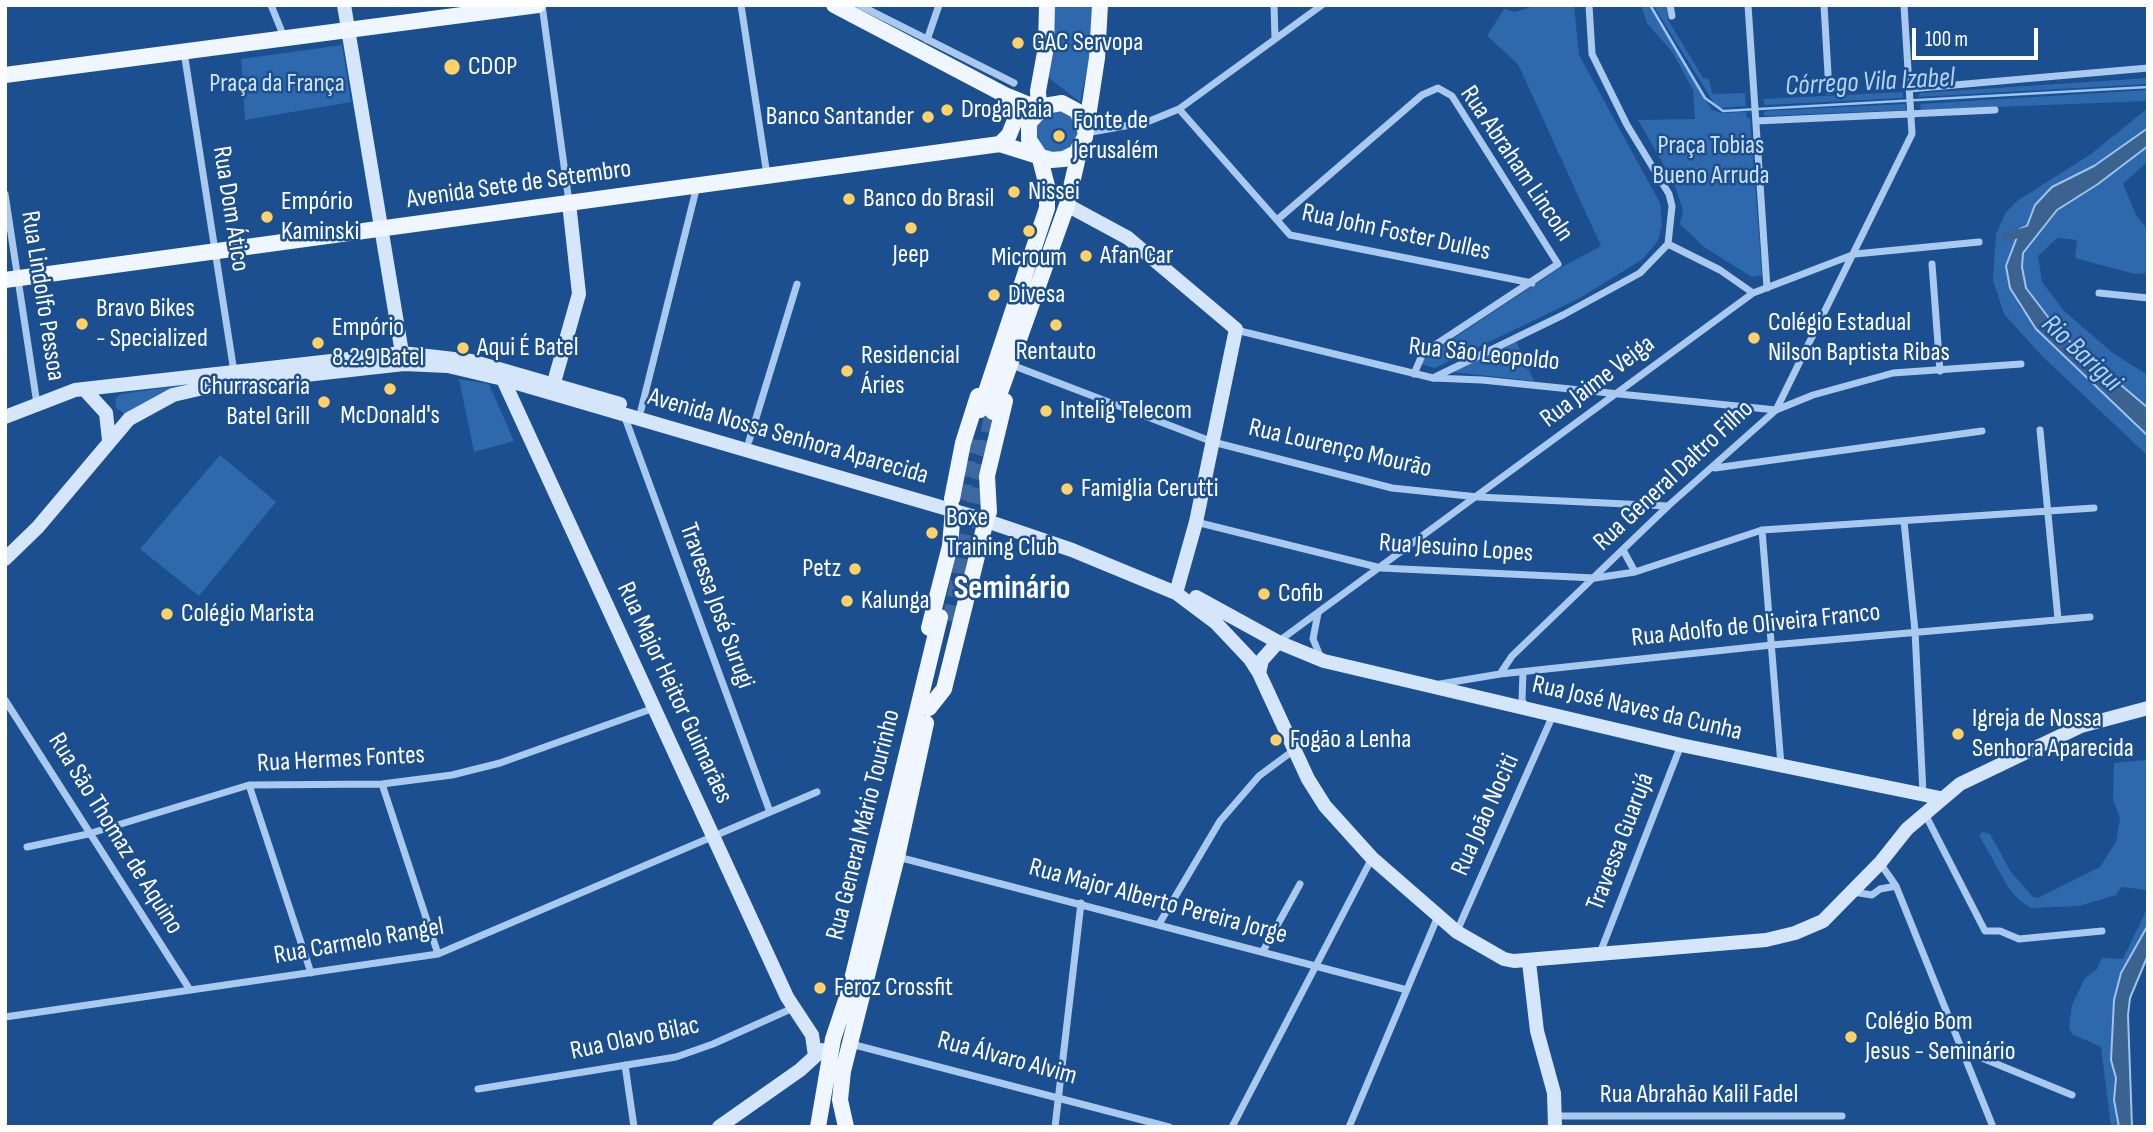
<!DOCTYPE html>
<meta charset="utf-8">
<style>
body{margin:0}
#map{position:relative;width:2153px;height:1132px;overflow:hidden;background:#1b4f8f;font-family:"Sofia Sans Condensed",sans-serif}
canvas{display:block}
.frame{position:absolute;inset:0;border:7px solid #fff;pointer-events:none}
.scale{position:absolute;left:1912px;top:28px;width:126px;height:32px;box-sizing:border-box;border:4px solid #fff;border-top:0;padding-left:9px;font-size:21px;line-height:24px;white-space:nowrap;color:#fff;-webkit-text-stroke:5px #1b4f8f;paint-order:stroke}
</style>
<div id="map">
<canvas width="2153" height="1132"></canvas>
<div class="frame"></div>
<div class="scale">100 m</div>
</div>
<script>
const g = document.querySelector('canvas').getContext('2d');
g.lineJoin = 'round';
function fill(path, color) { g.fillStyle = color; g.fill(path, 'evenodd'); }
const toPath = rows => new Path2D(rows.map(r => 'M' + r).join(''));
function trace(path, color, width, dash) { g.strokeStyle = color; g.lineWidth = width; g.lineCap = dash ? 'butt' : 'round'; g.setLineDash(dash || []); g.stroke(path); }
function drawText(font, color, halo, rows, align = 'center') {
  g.font = font + ' "Sofia Sans Condensed",sans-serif'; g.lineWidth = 5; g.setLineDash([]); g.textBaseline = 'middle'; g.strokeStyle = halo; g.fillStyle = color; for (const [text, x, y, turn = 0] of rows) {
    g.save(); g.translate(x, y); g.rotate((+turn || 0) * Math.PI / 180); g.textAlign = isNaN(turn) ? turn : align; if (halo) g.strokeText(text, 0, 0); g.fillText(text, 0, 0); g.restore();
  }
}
fill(toPath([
 [1052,5,1092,5,1091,50,1080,102,1049,78],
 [1537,5,1574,5,1579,55,1660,203,1662,224,1658,241,1643,259,1580,298,1435,368,1420,364,1425,357,1560,268,1601,246,1518,64,1487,36,1504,9,1515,12],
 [1641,5,1648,5,1712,110,1722,113,1746,112,1747,118,1750,118,1762,275,1752,277,1704,247,1680,224,1683,210,1674,183,1638,120,1695,119,1693,90,1673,53,1647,23],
 [1653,5,1666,5,1668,20,1703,78,1709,79,1712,94,1745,93,1746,106,1720,108,1714,103],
 [342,45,351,102,245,120,241,59],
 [2148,78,2148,84,1918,97,1920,93],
 [2148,90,2148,101,1921,110,1920,104],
 [1903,92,1903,98,1764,105,1764,99],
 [1905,104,1906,110,1764,116,1764,111],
 [2148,108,2148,128,2094,166,2052,187,2035,205,2027,226,2020,229,2006,266,2019,306,2067,360,2148,436,2148,456,2042,356,2004,314,1993,280,1996,234,2006,212,2017,201,2091,154],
 '1036 132a21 21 0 1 1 42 0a21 21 0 1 1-42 0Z',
 [2148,146,2148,161,2123,184,2136,215,2148,230,2148,273,2135,274,2075,258,2077,240,2057,238,2038,256,2042,282,2063,310,2114,354,2148,375,2148,408,2062,334,2026,288,2022,267,2023,253,2057,210,2098,184],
 [1516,341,1534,381,1453,372],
 [459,379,489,384,514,441,474,452],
 [183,385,125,414,116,408,115,399,121,394],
 [220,455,276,502,199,596,140,549],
 [2145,760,2148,764,2148,890,2121,887,2116,895,2079,906,2031,908,2019,900,2008,887,1979,835,1983,832,1990,834,2011,872,2033,897,2038,898,2100,867,2116,842,2120,818,2113,800,2114,763],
 [2148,907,2148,925,2126,963,2114,1000,2111,1060,2116,1078,2114,1100,2119,1127,2111,1127,2101,1047,2072,1034,2069,1028,2072,1005,2085,978,2097,969,2102,958,2123,959]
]), '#2e69ad');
const water = toPath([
 [2148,128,2148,146,2098,184,2057,210,2023,253,2022,267,2026,288,2061,334,2148,408,2148,436,2036,329,2010,288,2006,266,2020,229,2027,226,2035,205,2052,187,2094,166,2148,128],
 [2148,925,2148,955,2130,998,2128,1015,2132,1127,2119,1127,2114,1100,2116,1078,2111,1060,2114,1000,2121,973,2148,925]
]);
fill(water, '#3c6290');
trace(water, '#9cc4f0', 2);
trace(toPath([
 [1650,5,1705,98,1723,111,2148,87]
]), '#9cc4f0', 2.5);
trace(toPath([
 [2006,237,2028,231]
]), '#3c6290', 9);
trace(toPath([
 [959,524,971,439],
 [950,621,993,412]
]), '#3d69a0', 16, [16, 8]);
trace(toPath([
 [271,5,284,37],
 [542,5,569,202],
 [741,5,767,175],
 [859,5,1014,83],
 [1274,5,1275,38],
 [1670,5,1672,16],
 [1748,5,1767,288],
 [1824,5,1829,91],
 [927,40,939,5],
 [184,52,234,372],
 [1909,89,2148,68],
 [1179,109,1290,235,1532,283],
 [1756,121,1995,110],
 [1086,133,1147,122,1179,109,1322,5],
 [5,194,37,404],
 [1277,220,1422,95,1438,88,1452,96,1558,264,1423,353,1414,374],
 [1668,244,1720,270,1753,293],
 [1932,264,1940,371],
 [2099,293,2148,298],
 [1236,330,1433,378,1482,380,1776,410,1813,395,1893,373,2021,364],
 [1017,367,1213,442,1392,488,1478,497,1668,506],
 [1433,378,1563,315,1640,273,1668,244,1672,206,1669,194,1627,125,1592,54,1589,5],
 [641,410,697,186],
 [624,415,770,812],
 [2040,430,2058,619],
 [749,441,797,284],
 [1715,468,1982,431],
 [1904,521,1915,631,1923,793],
 [1196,522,1381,568,1595,578,1635,572,1762,530,2094,508],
 [1762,530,1781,765],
 [1623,550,1635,572],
 [1318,613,1313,639,1321,658],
 [1279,641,1753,293,1855,254,1979,242],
 [1523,672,1522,700,1526,708],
 [1500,674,1512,656,1668,506,1776,410,1912,134,1904,5],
 [1440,684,1500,674,1772,645,2090,617],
 [5,700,190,990],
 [382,784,438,954],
 [249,785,311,973],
 [1925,814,1985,931,2000,931,2019,939,2102,931],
 [27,847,88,834,249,785,382,784,452,775,500,763,654,708],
 [898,857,1407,990],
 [1896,886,1993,1127],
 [1853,892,1872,895,1880,889,1896,886,1880,863],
 [1159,924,1220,821,1259,776,1294,750],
 [1457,931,1553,715],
 [1263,951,1300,884],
 [1600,953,1681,745],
 [5,1017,438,954,817,792],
 [851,1044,1169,1127],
 [1965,1051,2072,1095],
 [625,1065,634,1127],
 [478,1089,676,1057,713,1044,793,1008],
 [1556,1116,1842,1116],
 [1055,1127,1081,903],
 [1232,1127,1372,858],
 [1349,1127,1438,916]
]), '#a9c9ee', 7);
trace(toPath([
 [344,5,403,359],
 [1067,205,1128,238,1236,329,1196,522,1176,593],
 [501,375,787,997,812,1035,815,1056],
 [84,389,106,413,109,440],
 [551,393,579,294,569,203],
 [5,417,75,390,402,353,471,361,620,404],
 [5,559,38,527,129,419,173,395,216,385,404,364,448,366,503,379,975,517,1072,550,1176,593,1216,623,1250,659,1259,673,1308,779,1325,806,1372,858,1457,932,1504,959,1514,961,1766,940,1795,933,1823,921,1880,863,1907,829,1960,784,2081,726,2148,708],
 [1196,597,1278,642,1324,661,1681,745,1940,798],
 [1259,673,1262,660,1278,642],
 [1529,962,1537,1031,1554,1093,1555,1127],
 [719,1127,800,1070,822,1050]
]), '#d6e6fa', 14);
trace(toPath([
 [834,5,1007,96,1039,109],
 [5,75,538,5],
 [1039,109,1038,91,1046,47,1047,5],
 [1000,144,1009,135,1015,120,1014,107,1007,96],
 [5,280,1000,144,1051,160,1064,159,1076,153,1085,137,1097,58,1100,5],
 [980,410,1047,208,1047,186,1039,155,1029,140,1029,123,1044,106,1062,103,1077,111,1085,130],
 [993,412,1067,205,1080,148],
 [952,499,963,443,978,396],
 [989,512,987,476,1005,401],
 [929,628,950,546,953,510],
 [929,708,944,689,986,520],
 [818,1127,833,1039,850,988,940,617],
 [846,1127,840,1100,843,1071,897,857,926,723]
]), '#f0f6ff', 16);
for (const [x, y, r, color] of [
 [1018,43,7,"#ffd166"],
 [452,67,9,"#ffd166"],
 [947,110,7,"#ffd166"],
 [928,117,7,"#ffd166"],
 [1059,136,7,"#ffd166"],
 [1014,192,7,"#ffd166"],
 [849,199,7,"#ffd166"],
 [267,217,7,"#ffd166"],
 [911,228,7,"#ffd166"],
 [1029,231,7,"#ffd166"],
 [1086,256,7,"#ffd166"],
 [994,295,7,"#ffd166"],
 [82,324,7,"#ffd166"],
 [1056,325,7,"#ffd166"],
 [1754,338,7,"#ffd166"],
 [318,343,7,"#ffd166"],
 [463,348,7,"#ffd166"],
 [847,371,7,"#ffd166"],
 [390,389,7,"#ffd166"],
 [324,402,7,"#ffd166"],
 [1046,411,7,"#ffd166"],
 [1067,489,7,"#ffd166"],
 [932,533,7,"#ffd166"],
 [855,569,7,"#ffd166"],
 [1264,594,7,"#ffd166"],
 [847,601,7,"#ffd166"],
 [167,614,7,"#ffd166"],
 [1958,734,7,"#ffd166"],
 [1276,740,7,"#ffd166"],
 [820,988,7,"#ffd166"],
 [1851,1037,7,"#ffd166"]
]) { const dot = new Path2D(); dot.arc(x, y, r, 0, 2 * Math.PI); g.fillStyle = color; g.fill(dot); trace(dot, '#1b4f8f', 2.5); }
drawText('26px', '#fff', '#1b4f8f', [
 ["GAC Servopa",1032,43],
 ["CDOP",468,67],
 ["Droga Raia",961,110],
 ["Banco Santander",914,117,"right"],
 ["Fonte de",1073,121],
 ["Jerusalém",1073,151],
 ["Nissei",1028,192],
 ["Banco do Brasil",863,199],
 ["Empório",281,202],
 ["Kaminski",281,232],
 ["Jeep",911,255,"center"],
 ["Afan Car",1100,256],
 ["Microum",1029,258,"center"],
 ["Divesa",1008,295],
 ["Bravo Bikes",96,309],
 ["- Specialized",96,339],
 ["Colégio Estadual",1768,323],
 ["Nilson Baptista Ribas",1768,353],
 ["Empório",332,328],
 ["8.2.9 Batel",332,358],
 ["Aqui É Batel",477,348],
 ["Rentauto",1056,352,"center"],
 ["Residencial",861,356],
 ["Áries",861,386],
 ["Churrascaria",310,387,"right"],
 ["Batel Grill",310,417,"right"],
 ["Intelig Telecom",1060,411],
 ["McDonald's",390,416,"center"],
 ["Famiglia Cerutti",1081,489],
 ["Boxe",946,518],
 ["Training Club",946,548],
 ["Petz",841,569,"right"],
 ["Cofib",1278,594],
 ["Kalunga",861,601],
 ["Colégio Marista",181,614],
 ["Igreja de Nossa",1972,719],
 ["Senhora Aparecida",1972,749],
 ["Fogão a Lenha",1290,740],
 ["Feroz Crossfit",834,988],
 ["Colégio Bom",1865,1022],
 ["Jesus - Seminário",1865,1052]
], 'left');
drawText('26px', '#cfe3fa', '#1b4f8f', [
 ["Praça da França",277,84],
 ["Praça Tobias",1711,146],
 ["Bueno Arruda",1711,176]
]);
drawText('26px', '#fff', '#1b4f8f', [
 ["Rua Abraham Lincoln",1516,164,56],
 ["Avenida Sete de Setembro",519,185,-8],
 ["Rua Dom Ático",230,209,81],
 ["Rua John Foster Dulles",1396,233,12],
 ["Rua Lindolfo Pessoa",42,296,81],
 ["Rua São Leopoldo",1484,355,6],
 ["Rua Jaime Veiga",1598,382,-37],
 ["Avenida Nossa Senhora Aparecida",788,437,16],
 ["Rua Lourenço Mourão",1340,449,13],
 ["Rua General Daltro Filho",1674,476,-43],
 ["Rua Jesuino Lopes",1456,549,4],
 ["Travessa José Surugi",716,606,70],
 ["Rua Adolfo de Oliveira Franco",1756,626,-6],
 ["Rua Major Heitor Guimarães",674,693,65],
 ["Rua José Naves da Cunha",1637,709,13],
 ["Rua Hermes Fontes",341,760,-3],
 ["Rua João Nociti",1486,815,-66],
 ["Rua General Mário Tourinho",864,825,-76],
 ["Rua São Thomaz de Aquino",115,834,58],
 ["Travessa Guarujá",1621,842,-69],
 ["Rua Major Alberto Pereira Jorge",1158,902,15],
 ["Rua Carmelo Rangel",359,942,-10],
 ["Rua Olavo Bilac",635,1039,-12],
 ["Rua Álvaro Alvim",1007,1059,15],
 ["Rua Abrahão Kalil Fadel",1699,1095]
]);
drawText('italic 28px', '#b5d3f5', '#1b4f8f', [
 ["Córrego Vila Izabel",1870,83,-3],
 ["Rio Barigui",2081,354,43]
]);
drawText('bold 33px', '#fff', '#1b4f8f', [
 ["Seminário",1012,590]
]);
</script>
